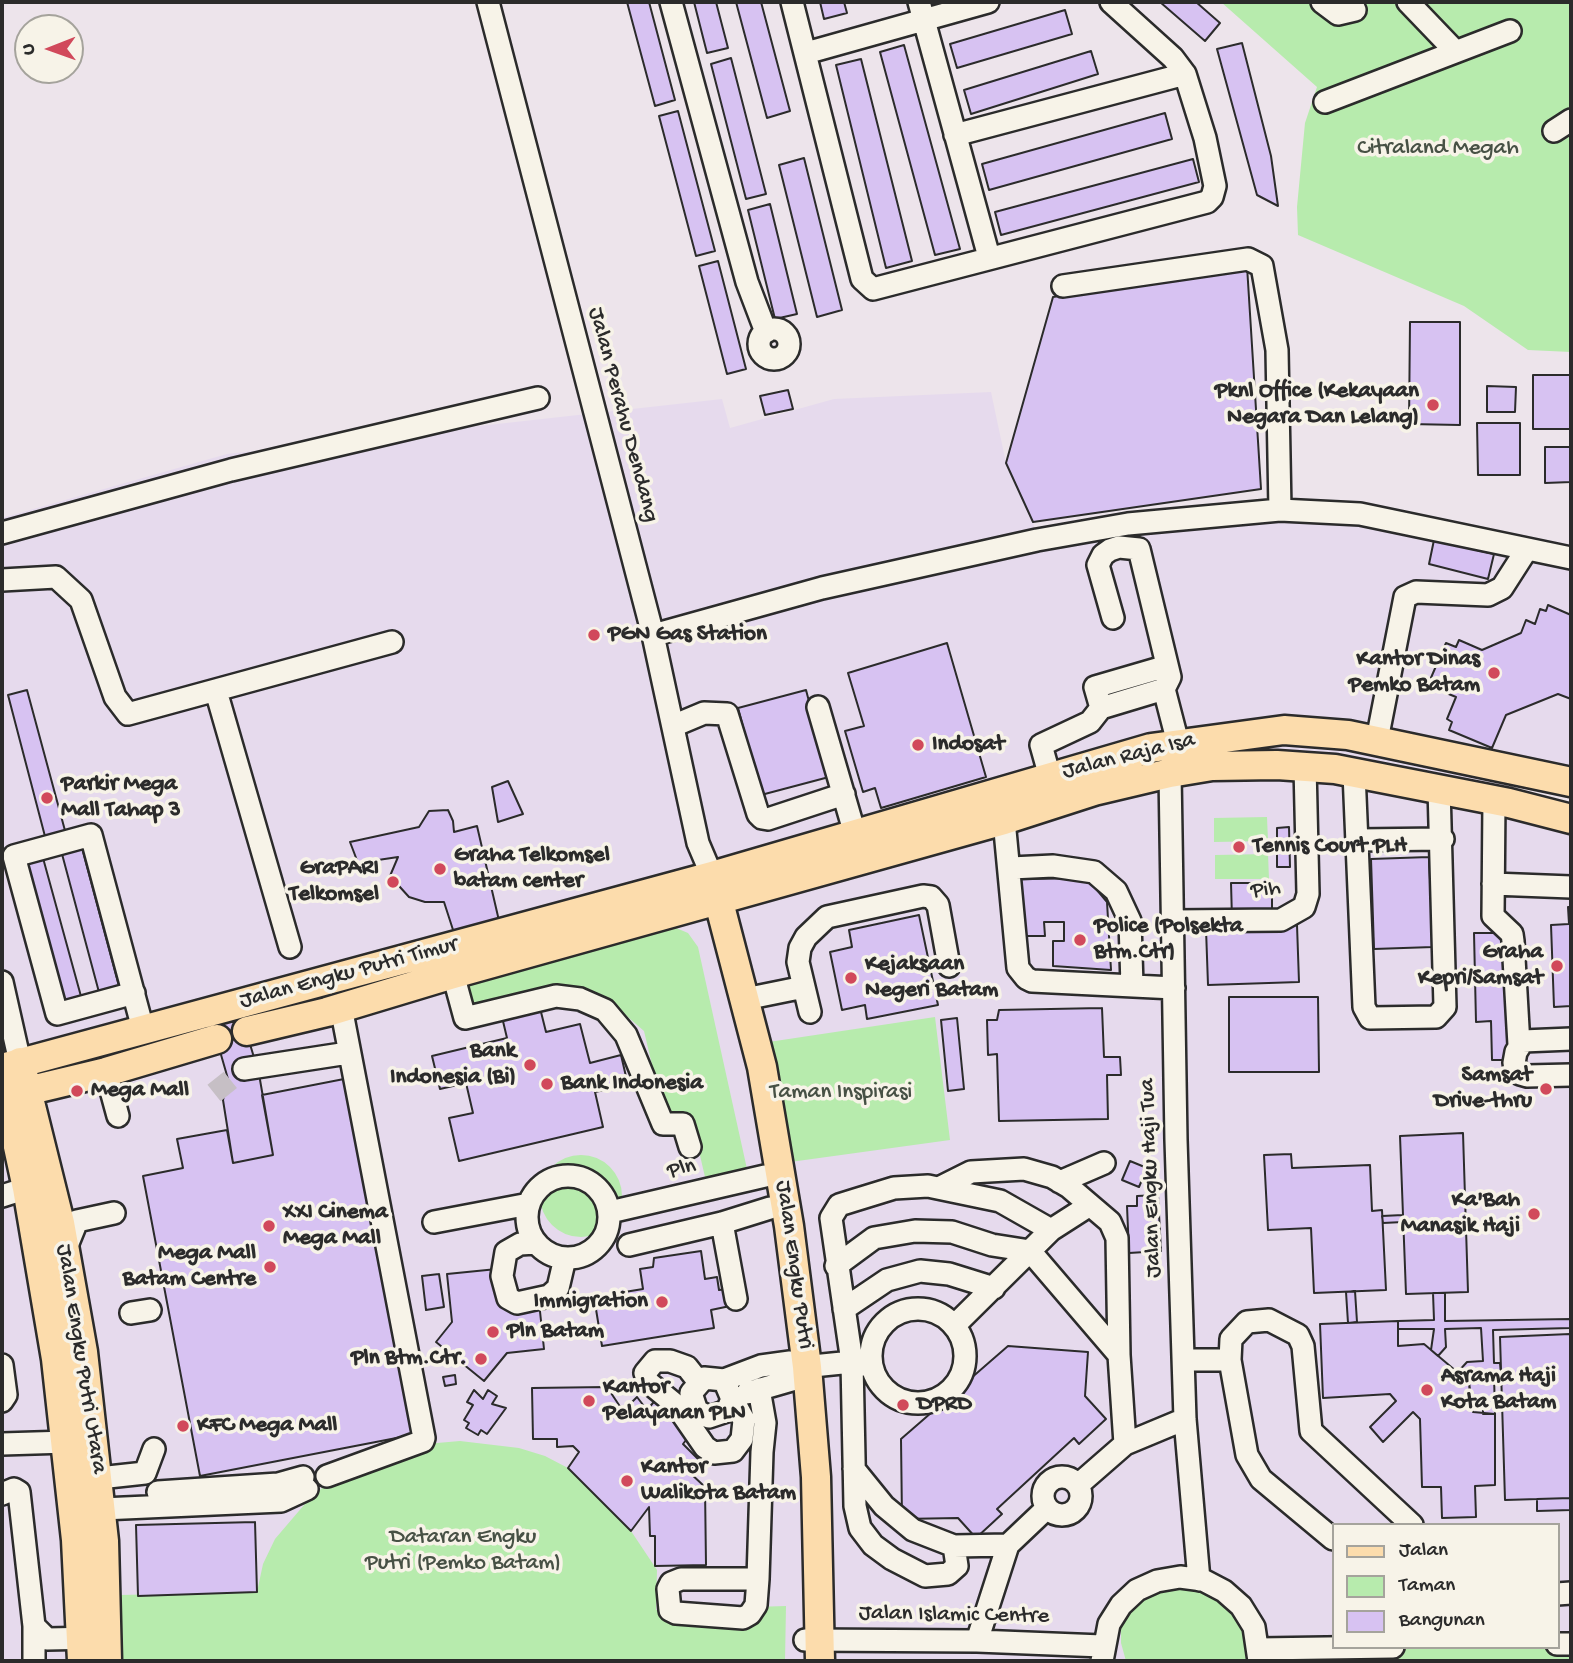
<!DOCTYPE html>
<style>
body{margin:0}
#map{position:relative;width:1573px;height:1663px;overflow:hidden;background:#ede4eb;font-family:"Gochi Hand",sans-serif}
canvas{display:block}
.frame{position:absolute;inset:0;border:4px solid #2b2b2b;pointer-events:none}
.legend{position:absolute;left:1332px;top:1523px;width:228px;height:126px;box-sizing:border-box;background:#f7f3e8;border:2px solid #a5a39c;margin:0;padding:9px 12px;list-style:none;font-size:21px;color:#2b2b2b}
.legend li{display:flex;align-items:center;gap:14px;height:35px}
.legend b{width:35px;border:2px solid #a5a39c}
.north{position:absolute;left:14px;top:14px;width:70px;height:70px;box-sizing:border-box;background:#f7f3e8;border:2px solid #a5a39c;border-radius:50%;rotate:269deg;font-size:19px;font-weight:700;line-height:28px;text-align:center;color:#2b2b2b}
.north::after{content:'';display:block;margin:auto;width:24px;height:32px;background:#d1495b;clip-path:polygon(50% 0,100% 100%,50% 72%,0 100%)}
</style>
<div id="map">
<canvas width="1573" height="1663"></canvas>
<div class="frame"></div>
<ul class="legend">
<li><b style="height:9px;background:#fcdcac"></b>Jalan</li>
<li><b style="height:19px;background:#b7ebad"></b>Taman</li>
<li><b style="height:19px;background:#d7c2f2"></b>Bangunan</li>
</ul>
<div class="north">U</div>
</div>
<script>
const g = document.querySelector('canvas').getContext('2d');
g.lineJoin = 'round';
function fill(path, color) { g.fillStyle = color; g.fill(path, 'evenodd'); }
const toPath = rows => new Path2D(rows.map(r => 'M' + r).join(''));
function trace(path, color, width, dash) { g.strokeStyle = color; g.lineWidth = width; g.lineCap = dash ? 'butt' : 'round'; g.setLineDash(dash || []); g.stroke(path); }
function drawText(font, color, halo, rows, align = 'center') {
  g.font = font + ' "Gochi Hand",sans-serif'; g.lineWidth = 7; g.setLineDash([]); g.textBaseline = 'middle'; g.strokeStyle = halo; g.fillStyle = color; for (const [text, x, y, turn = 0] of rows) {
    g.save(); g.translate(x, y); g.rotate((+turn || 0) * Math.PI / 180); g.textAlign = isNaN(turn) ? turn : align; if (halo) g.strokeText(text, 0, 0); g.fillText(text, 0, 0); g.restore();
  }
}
fill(toPath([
 [991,392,1006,463,1033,522,1037,540,1280,510,1571,558,1571,782,1517,770,1509,802,1571,819,1571,1661,2,1661,2,518,227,454,722,399,730,428,834,399],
 [1333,1525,1557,1525,1557,1647,1333,1647]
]), '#e6daed');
fill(toPath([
 [1221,2,1571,2,1571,352,1528,350,1464,306,1298,235,1297,207,1305,123,1317,87],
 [1267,817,1268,841,1214,842,1214,818],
 [1268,854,1269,879,1215,879,1215,855],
 [662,922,688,933,698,947,747,1169,705,1177,692,1121,666,1124,644,1031,614,1005,469,1009,458,976],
 [935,1017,950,1140,783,1163,762,1043],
 '540 1196a41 41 0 1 1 82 0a41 41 0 1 1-82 0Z',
 [460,1441,519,1448,545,1456,568,1468,631,1531,657,1570,656,1610,786,1606,785,1661,118,1661,120,1595,257,1592,263,1564,275,1539,310,1498,332,1480,414,1445],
 [1180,1567,1202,1568,1221,1576,1238,1591,1250,1655,1246,1661,1126,1661,1121,1643,1121,1621,1128,1601],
 [1571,1636,1571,1661,1264,1661,1270,1640,1333,1647,1557,1647]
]), '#b7ebad');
const building = toPath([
 [627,2,649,2,675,100,655,106,627,2],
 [694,2,716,2,728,48,707,53,694,2],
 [736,2,761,2,790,111,767,118,736,2],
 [820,2,844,2,847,13,824,19,820,2],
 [1160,2,1196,2,1220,23,1205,41,1160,2],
 [1065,10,1072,34,957,68,950,44,1065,10],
 [1242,43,1271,156,1278,206,1257,195,1217,49,1242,43],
 [904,45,960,249,935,255,880,52,904,45],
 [1091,51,1098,74,971,114,964,90,1091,51],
 [731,58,766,194,746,199,711,64,731,58],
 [861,59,912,261,886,268,836,65,861,59],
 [678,111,715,251,696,256,659,116,678,111],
 [1165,113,1172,139,989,190,982,164,1165,113],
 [804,158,842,310,817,317,779,165,804,158],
 [1193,159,1199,182,1001,235,995,212,1193,159],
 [770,204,797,314,775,319,748,210,770,204],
 [718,261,746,369,727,374,699,266,718,261],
 [1247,266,1261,489,1033,522,1006,463,1053,297,1247,266],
 [1410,322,1460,322,1460,425,1409,424,1410,322],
 [1533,375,1571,375,1571,429,1533,429,1533,375],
 [1487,386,1516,387,1515,412,1487,412,1487,386],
 [788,390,793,409,765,415,760,396,788,390],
 [1477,423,1520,423,1520,475,1478,475,1477,423],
 [1545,447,1571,447,1571,482,1545,483,1545,447],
 [1434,540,1494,554,1488,579,1429,564,1434,540],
 [1548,605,1571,615,1571,699,1558,694,1506,715,1492,748,1449,730,1452,722,1447,719,1456,697,1434,688,1437,683,1430,680,1446,643,1456,647,1459,640,1482,650,1521,633,1526,620,1535,624,1540,609,1546,611,1548,605],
 [947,643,986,777,881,808,875,788,863,792,845,731,864,726,848,673,947,643],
 [27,690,67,838,47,844,8,695,27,690],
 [806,690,829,777,761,795,738,708,806,690],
 [508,781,523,814,498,822,492,787,508,781],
 [448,810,453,821,454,832,477,826,500,925,455,936,444,902,425,902,409,897,390,876,398,857,358,863,350,842,419,827,429,811,448,810],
 [1289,827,1290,867,1277,867,1277,828,1289,827],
 [82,848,120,990,100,996,62,854,82,848],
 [1429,857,1433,947,1374,949,1371,859,1429,857],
 [43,858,82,1000,62,1006,23,864,43,858],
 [1087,878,1107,902,1111,970,1053,966,1053,941,1064,941,1064,922,1044,922,1045,936,1021,936,1021,879,1087,878],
 [1231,883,1272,883,1272,918,1232,919,1231,883],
 [1568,907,1571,907,1571,1006,1554,1007,1551,925,1569,924,1568,907],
 [919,915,938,1005,867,1019,865,1005,842,1010,830,952,852,947,849,930,919,915],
 [1297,925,1299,982,1208,985,1206,929,1297,925],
 [1474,933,1507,933,1509,1060,1492,1060,1491,1021,1476,1022,1474,933],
 [1229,997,1318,997,1319,1072,1229,1072,1229,997],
 [540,1008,546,1032,580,1024,590,1063,621,1055,628,1085,595,1092,603,1127,459,1161,449,1118,473,1113,466,1083,440,1089,432,1056,507,1038,502,1017,540,1008],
 [1102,1008,1104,1057,1120,1057,1121,1075,1107,1075,1108,1119,999,1121,997,1054,988,1055,987,1020,997,1020,999,1010,1102,1008],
 [240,1011,259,1074,273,1155,233,1163,223,1100,228,1079,211,1020,240,1011],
 [957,1018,964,1089,948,1091,941,1020,957,1018],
 [344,1079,412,1435,200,1476,143,1176,183,1168,177,1139,227,1130,233,1163,273,1155,262,1095,344,1079],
 [1463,1133,1468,1292,1406,1294,1400,1136,1463,1133],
 [1291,1154,1292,1168,1370,1165,1372,1211,1382,1210,1386,1290,1314,1293,1311,1228,1268,1230,1264,1155,1291,1154],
 [1130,1161,1147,1168,1139,1187,1122,1180,1130,1161],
 [1158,1195,1161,1251,1129,1253,1127,1206,1137,1206,1137,1196,1158,1195],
 [1403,1215,1403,1222,1383,1223,1382,1216,1403,1215],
 [701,1251,705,1279,717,1277,719,1290,728,1289,730,1306,711,1310,714,1328,602,1346,594,1297,643,1289,640,1269,653,1267,654,1258,701,1251],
 [497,1269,501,1306,539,1302,544,1349,507,1353,484,1381,436,1342,452,1322,447,1274,497,1269],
 [439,1274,444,1307,426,1310,422,1276,439,1274],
 [1355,1291,1357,1322,1348,1323,1346,1292,1355,1291],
 [1433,1293,1445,1293,1445,1321,1571,1319,1571,1328,1493,1330,1494,1363,1500,1363,1501,1375,1494,1375,1495,1414,1483,1414,1483,1396,1470,1397,1469,1382,1485,1381,1485,1372,1471,1372,1464,1380,1457,1373,1467,1362,1483,1361,1481,1328,1445,1329,1446,1347,1438,1356,1431,1350,1434,1329,1398,1329,1398,1321,1434,1320,1433,1293],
 [1398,1321,1398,1346,1424,1344,1469,1382,1473,1412,1495,1414,1495,1485,1475,1486,1476,1517,1442,1518,1441,1487,1422,1487,1420,1419,1413,1412,1383,1442,1370,1427,1396,1401,1390,1394,1323,1398,1320,1324,1398,1321],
 [1570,1334,1571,1498,1505,1500,1500,1337,1570,1334],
 [1008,1346,1088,1352,1085,1396,1106,1419,1079,1444,1074,1438,997,1509,1002,1514,976,1538,958,1518,902,1519,901,1439,1008,1346],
 [455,1375,456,1384,445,1386,443,1377,455,1375],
 [607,1387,623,1411,637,1397,647,1410,658,1397,693,1431,683,1444,699,1460,688,1471,705,1487,706,1565,655,1566,655,1536,650,1536,649,1507,631,1531,568,1468,579,1452,573,1446,557,1447,557,1439,533,1439,532,1388,607,1387],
 [474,1390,483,1399,488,1390,497,1396,492,1404,506,1408,487,1434,481,1430,478,1435,466,1428,469,1423,464,1420,473,1405,467,1402,474,1390],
 [1571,1498,1571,1510,1537,1511,1537,1499,1571,1498],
 [255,1522,257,1592,138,1596,136,1525,255,1522]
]);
fill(building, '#d7c2f2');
trace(building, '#2b2b2b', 2);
trace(toPath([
 [214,1093,244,1069]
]), '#c6bfc5', 21, [21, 10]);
const minor = toPath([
 [488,2,653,635,698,843,712,876],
 [671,2,747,282,766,332],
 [792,2,862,279,873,289,1207,202,1212,197,1215,186,1205,138,1185,74,1173,58,1111,2],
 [919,2,989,257],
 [1322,2,1338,14,1355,10],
 [1408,2,1455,51],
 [806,53,988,2],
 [1325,102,1510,31],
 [1554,131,1571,120],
 [955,135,1185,74],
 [1063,286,1248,259,1262,266,1277,350,1280,510],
 '759 344a15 15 0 1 1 30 0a15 15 0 1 1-30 0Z',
 [2,533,231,470,538,398],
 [2,580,56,577,81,600,115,697,128,714,392,642],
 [653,635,822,588,1037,540,1128,524,1280,510,1360,514,1571,558],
 [1164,689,1178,743],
 [216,691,290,947],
 [818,707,855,834],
 [1101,708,1095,687,1167,666],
 [673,726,704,713,727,714,758,814,762,818,768,819,844,794],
 [1377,740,1405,597,1416,592,1488,595,1502,588,1527,549],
 [1170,773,1176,1140,1185,1419,1199,1580],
 [1354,773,1364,1007,1370,1018,1436,1017,1445,1007,1439,788],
 [1050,777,1041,745,1090,722,1101,708,1164,689,1170,677,1139,549,1119,547,1110,550,1103,555,1098,565,1113,618],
 [1494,800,1493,916,1512,934,1513,941,1519,1045],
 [1004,820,1018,968,1026,978,1032,981,1174,988],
 [1357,840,1443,839],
 [1011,868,1053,866,1094,872,1116,891,1130,921,1132,986],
 [1493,884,1571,887],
 [1174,921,1281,920,1304,907,1308,894,1305,766],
 [453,974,465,1018,556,996,580,999,605,1010,626,1035,663,1124,683,1124,690,1147],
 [2,982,20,1062],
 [134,993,57,1014,14,856,91,835,143,1029],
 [745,999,804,987],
 [810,1012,798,962,800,948,806,937,827,917,923,896,931,897,938,905,949,966],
 [1571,1039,1523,1041,1516,1052,1514,1063,1520,1074,1527,1076,1571,1075],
 [244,1069,348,1053],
 [106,1072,118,1116],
 '527 1217a41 41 0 1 1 82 0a41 41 0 1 1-82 0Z',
 [1060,1182,1104,1163],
 [941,1187,971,1172,1024,1169,1052,1177,1069,1187,1110,1222,1117,1238,1119,1355,1125,1444],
 [2,1196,27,1188],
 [610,1212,765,1176],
 [434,1222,529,1204],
 [722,1223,736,1299],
 [536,1243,520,1244,506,1252,502,1276,508,1298,517,1303,549,1296,558,1288,565,1258],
 [629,1245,722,1223,770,1208],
 [66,1248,77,1221,114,1213],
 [836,1266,874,1238,915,1231,952,1232,992,1245,1030,1251,1119,1355],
 [844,1309,887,1280,920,1271,949,1274,994,1288],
 '871 1356a47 47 0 1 1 94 0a47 47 0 1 1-94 0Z',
 [131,1313,150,1310],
 [954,1326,1051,1230,1090,1205],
 [1184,1360,1230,1360],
 [2,1365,6,1395,2,1401],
 [793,1368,852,1362,865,1365],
 [724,1380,732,1399,727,1411,709,1417,697,1411,691,1393,704,1378,724,1380,761,1366,790,1362],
 [698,1381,687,1367,670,1361,655,1361,645,1373,648,1382,676,1405,705,1447,714,1453,733,1451,742,1439,744,1420,738,1409,731,1406],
 [747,1393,792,1380],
 [2,1444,67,1442],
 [854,1469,884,1506,913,1530,954,1546,1008,1545],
 [327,1476,423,1441,424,1438,341,1007],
 '1043 1496a19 19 0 1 1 38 0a19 19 0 1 1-38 0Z',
 [99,1478,145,1473,154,1449],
 [1078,1485,1125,1444,1185,1419],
 [158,1492,278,1484,303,1477],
 [2,1494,14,1489,19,1492,34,1626,34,1661],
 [102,1509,281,1501,307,1489],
 [1333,1539,1261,1479,1247,1455,1230,1360,1231,1339,1247,1322,1269,1320,1298,1335,1303,1346,1311,1431,1412,1525],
 [954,1546,957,1566,948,1574,925,1576,892,1559,873,1545,860,1528,855,1506,852,1362,831,1218,839,1205,855,1200,894,1188,928,1186,1000,1201,1051,1230],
 [758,1579,681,1579,671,1583,668,1589,670,1610,676,1613,743,1618,750,1614,756,1605,758,1579,762,1452,765,1423,759,1389],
 [1557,1594,1571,1593],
 [34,1626,47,1639,96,1638],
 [805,1640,977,1641,1102,1646],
 [977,1641,1008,1545,1047,1508],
 [1557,1644,1571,1644],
 [1259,1649,1393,1647],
 [1102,1661,1109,1624,1121,1605,1137,1590,1157,1581,1180,1577,1203,1580,1224,1591,1241,1606,1254,1627,1259,1661]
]);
const major = toPath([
 [714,883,762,1067,789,1226,807,1367,816,1477,820,1661],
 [247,1031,327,1012,453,974,1004,820,1094,791,1170,773,1212,766,1277,765,1335,769,1509,803,1571,819],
 [20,1062,60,1223,83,1352,104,1541,107,1661],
 [2,1068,712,876,1151,748,1284,730,1348,735,1571,782],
 [2,1073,27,1188,56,1359,76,1540,82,1661],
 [10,1095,106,1072,217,1039]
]);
trace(minor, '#2b2b2b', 26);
trace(major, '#2b2b2b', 33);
trace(minor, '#f7f3e8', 21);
trace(major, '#fcdcac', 28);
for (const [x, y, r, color] of [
 [1433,405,7,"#d1495b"],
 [594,635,7,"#d1495b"],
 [1494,673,7,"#d1495b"],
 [918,745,7,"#d1495b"],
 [47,798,7,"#d1495b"],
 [1239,847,7,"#d1495b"],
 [440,869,7,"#d1495b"],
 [393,882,7,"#d1495b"],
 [1080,940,7,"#d1495b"],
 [1557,966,7,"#d1495b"],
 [851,978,7,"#d1495b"],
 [530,1065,7,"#d1495b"],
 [547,1084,7,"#d1495b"],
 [1546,1089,7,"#d1495b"],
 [77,1091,7,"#d1495b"],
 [1534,1214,7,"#d1495b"],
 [269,1226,7,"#d1495b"],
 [270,1267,7,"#d1495b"],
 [662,1302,7,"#d1495b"],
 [493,1332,7,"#d1495b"],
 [481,1359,7,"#d1495b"],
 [1427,1390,7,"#d1495b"],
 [589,1401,7,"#d1495b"],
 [903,1405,7,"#d1495b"],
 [183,1426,7,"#d1495b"],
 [627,1481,7,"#d1495b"]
]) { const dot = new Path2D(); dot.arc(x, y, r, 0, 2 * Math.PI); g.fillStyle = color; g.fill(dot); trace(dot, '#f7f3e8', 2.5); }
drawText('23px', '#475145', '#f7f3e8', [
 ["Citraland Megah",1438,149],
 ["Taman Inspirasi",841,1093],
 ["Dataran Engku",463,1538],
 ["Putri (Pemko Batam)",463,1564]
]);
drawText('bold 23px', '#2b2b2b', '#f7f3e8', [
 ["Pknl Office (Kekayaan",1419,392,"right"],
 ["Negara Dan Lelang)",1419,418,"right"],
 ["PGN Gas Station",608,635],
 ["Kantor Dinas",1480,660,"right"],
 ["Pemko Batam",1480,686,"right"],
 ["Indosat",932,745],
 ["Parkir Mega",61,785],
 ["Mall Tahap 3",61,811],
 ["Tennis Court PLH",1253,847],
 ["Graha Telkomsel",454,856],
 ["batam center",454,882],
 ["GraPARI",379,869,"right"],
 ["Telkomsel",379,895,"right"],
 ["Police (Polsekta",1094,927],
 ["Btm.Ctr)",1094,953],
 ["Graha",1543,953,"right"],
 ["Kepri/Samsat",1543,979,"right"],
 ["Kejaksaan",865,965],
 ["Negeri Batam",865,991],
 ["Bank",516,1052,"right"],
 ["Indonesia (Bi)",516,1078,"right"],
 ["Samsat",1532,1076,"right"],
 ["Drive-thru",1532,1102,"right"],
 ["Bank Indonesia",561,1084],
 ["Mega Mall",91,1091],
 ["Ka'Bah",1520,1201,"right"],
 ["Manasik Haji",1520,1227,"right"],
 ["XXI Cinema",283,1213],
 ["Mega Mall",283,1239],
 ["Mega Mall",256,1254,"right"],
 ["Batam Centre",256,1280,"right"],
 ["Immigration",648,1302,"right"],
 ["Pln Batam",507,1332],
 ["Pln Btm.Ctr.",467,1359,"right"],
 ["Asrama Haji",1441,1377],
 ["Kota Batam",1441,1403],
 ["Kantor",603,1388],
 ["Pelayanan PLN",603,1414],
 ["DPRD",917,1405],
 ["KFC Mega Mall",197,1426],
 ["Kantor",641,1468],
 ["Walikota Batam",641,1494]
], 'left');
drawText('23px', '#2b2b2b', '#f7f3e8', [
 ["Jalan Perahu Dendang",622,415,75],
 ["Jalan Raja Isa",1129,757,-14],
 ["Pih",1266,891,-7],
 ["Jalan Engku Putri Timur",349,974,-15],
 ["Pln",682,1170,-13],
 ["Jalan Engku Haji Tua",1152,1178,-92],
 ["Jalan Engku Putri",793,1265,82],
 ["Jalan Engku Putri Utara",80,1359,81],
 ["Jalan Islamic Centre",954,1616,1]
]);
</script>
